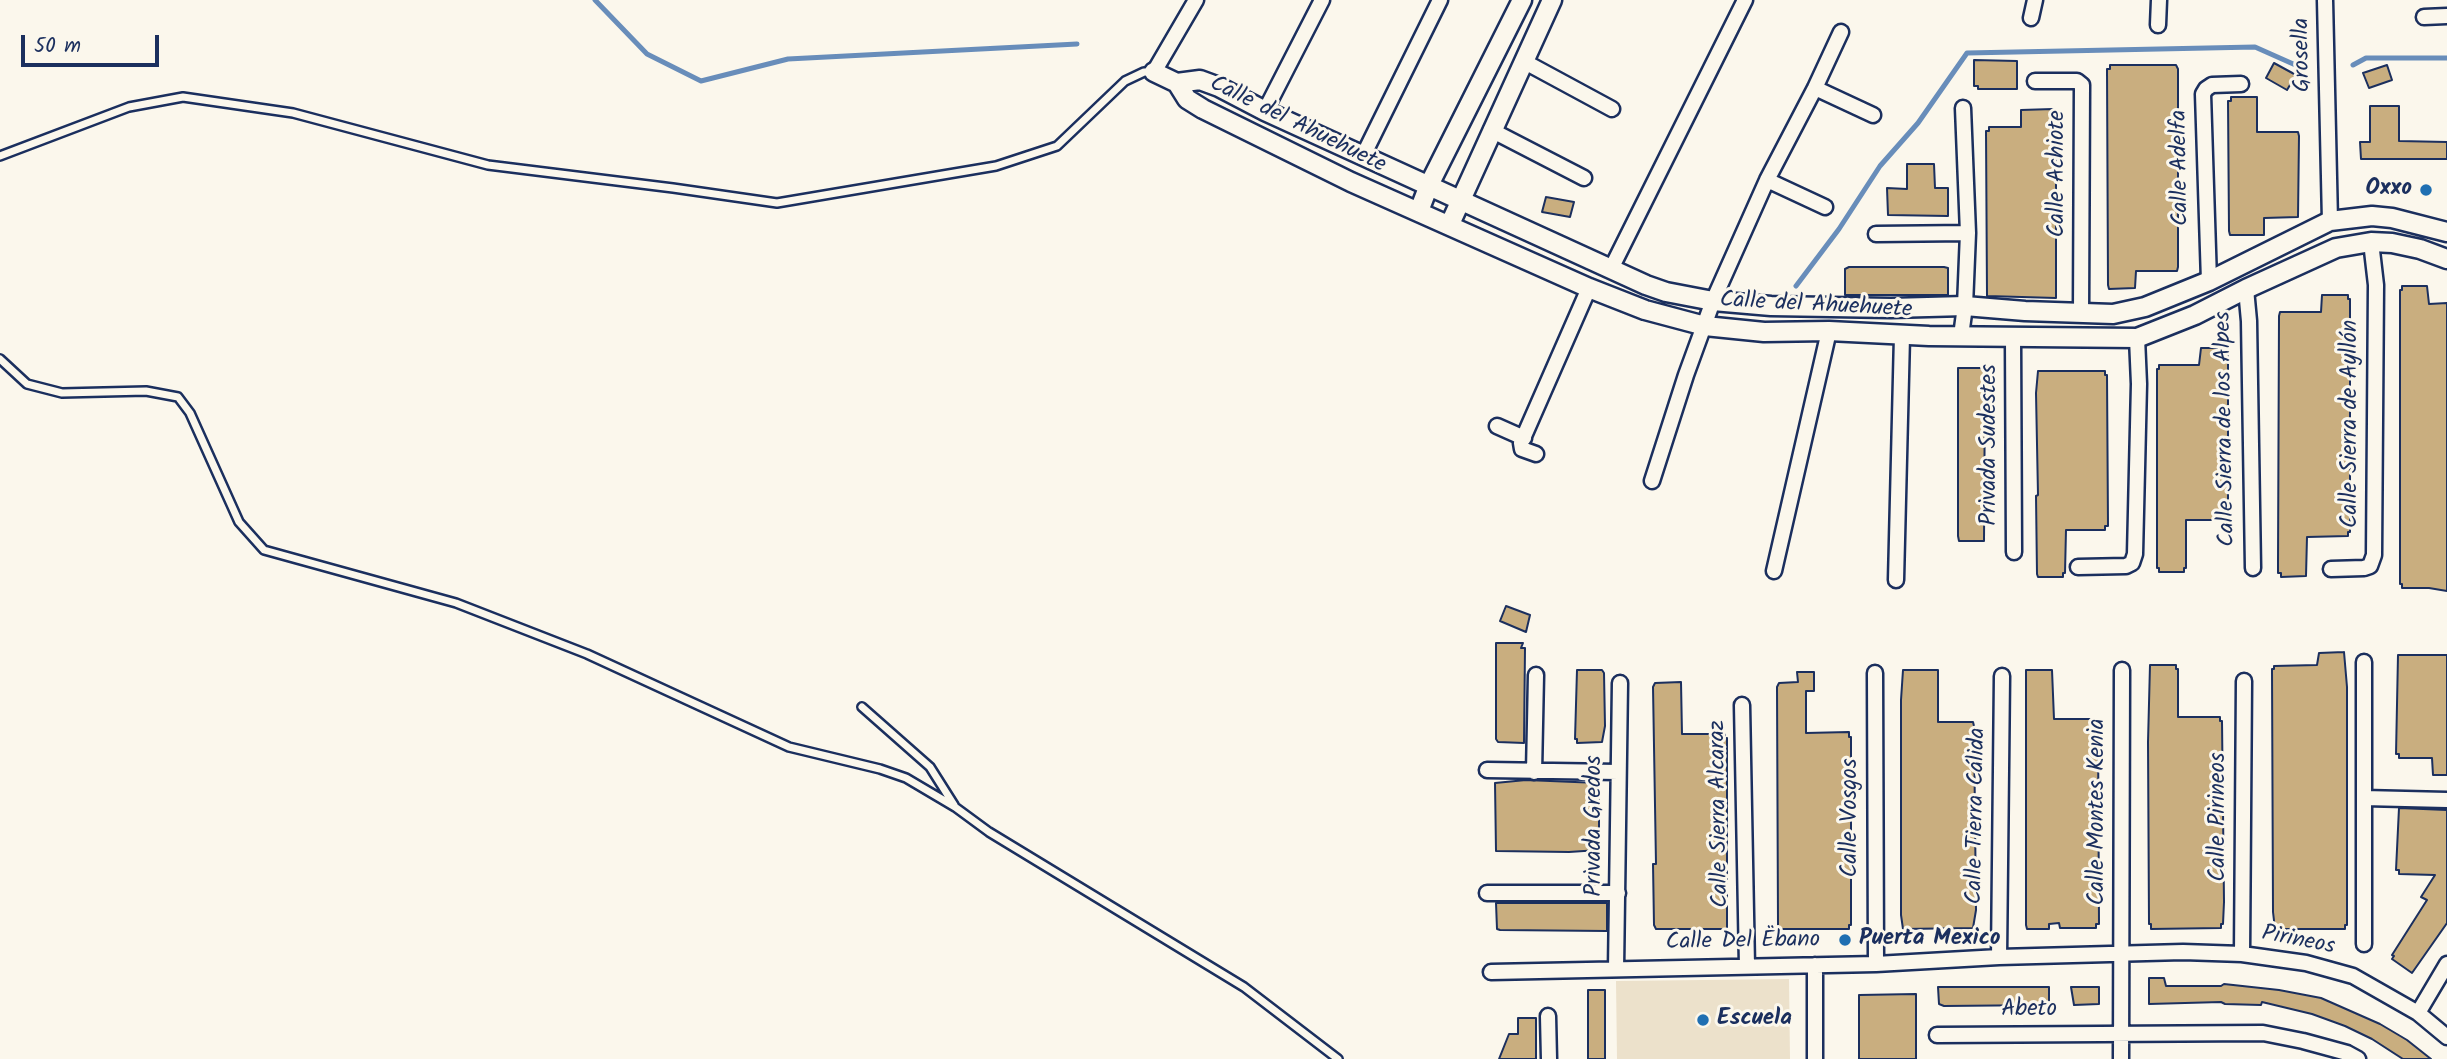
<!DOCTYPE html>
<meta charset="utf-8">
<style>
body{margin:0}
#map{position:relative;width:2447px;height:1059px;overflow:hidden;background:#fbf7ec;font-family:Kalam,sans-serif}
canvas{display:block}
.scale{position:absolute;left:21px;top:35px;width:138px;height:32px;box-sizing:border-box;border:4px solid #1b2f5e;border-top:0;padding-left:9px;font-size:21px;line-height:24px;white-space:nowrap;color:#1b2f5e;-webkit-text-stroke:5px #fbf7ec;paint-order:stroke}
</style>
<div id="map">
<canvas width="2447" height="1059"></canvas>
<div class="scale">50 m</div>
</div>
<script>
const g = document.querySelector('canvas').getContext('2d');
g.lineJoin = 'round';
function fill(path, color) { g.fillStyle = color; g.fill(path, 'evenodd'); }
const toPath = rows => new Path2D(rows.map(r => 'M' + r).join(''));
function trace(path, color, width, dash) { g.strokeStyle = color; g.lineWidth = width; g.lineCap = dash ? 'butt' : 'round'; g.setLineDash(dash || []); g.stroke(path); }
function drawText(font, color, halo, rows, align = 'center') {
  g.font = font + ' Kalam,sans-serif'; g.lineWidth = 6; g.setLineDash([]); g.textBaseline = 'middle'; g.strokeStyle = halo; g.fillStyle = color; for (const [text, x, y, turn = 0] of rows) {
    g.save(); g.translate(x, y); g.rotate((+turn || 0) * Math.PI / 180); g.textAlign = isNaN(turn) ? turn : align; if (halo) g.strokeText(text, 0, 0); g.fillText(text, 0, 0); g.restore();
  }
}
fill(toPath([
 [1789,979,1790,1059,1617,1059,1616,981]
]), '#ece1cb');
trace(toPath([
 [595,0,647,54,701,81,788,59,1077,44],
 [2353,65,2366,58,2447,58],
 [1796,286,1839,229,1880,166,1918,123,1967,53,2255,47,2300,67]
]), '#688dba', 5);
const building = toPath([
 [1974,60,2017,61,2017,89,1978,89,1978,86,1974,86,1974,60],
 [2274,63,2296,75,2287,90,2266,78,2274,63],
 [2110,65,2176,65,2178,69,2178,267,2177,271,2136,271,2135,288,2109,289,2108,285,2107,69,2110,69,2110,65],
 [2387,65,2392,80,2369,88,2363,73,2387,65],
 [2231,97,2257,97,2257,132,2298,132,2299,136,2298,217,2264,218,2264,235,2230,235,2229,231,2228,101,2231,101,2231,97],
 [2370,106,2399,106,2399,141,2447,142,2447,159,2361,159,2360,142,2370,142,2370,106],
 [2053,109,2053,113,2056,113,2056,298,1987,296,1986,131,1989,131,1989,127,2021,127,2021,110,2053,109],
 [1907,164,1934,164,1935,188,1948,188,1948,216,1888,215,1887,188,1907,189,1907,164],
 [1546,197,1574,202,1570,217,1542,212,1546,197],
 [1849,267,1944,267,1948,268,1948,295,1845,295,1845,269,1849,267],
 [2402,286,2427,286,2429,304,2447,303,2447,591,2429,588,2402,588,2402,584,2400,584,2400,290,2402,290,2402,286],
 [2322,295,2348,295,2348,299,2350,299,2350,532,2348,532,2348,536,2307,537,2306,576,2281,577,2281,573,2278,573,2278,562,2279,316,2280,312,2321,312,2322,295],
 [2201,348,2226,348,2226,352,2228,352,2228,516,2226,516,2226,520,2186,520,2186,568,2184,568,2184,572,2159,572,2159,568,2157,568,2157,369,2159,369,2159,365,2199,365,2201,348],
 [1958,368,1984,368,1985,372,1984,541,1959,541,1958,536,1958,368],
 [2038,371,2105,371,2105,375,2107,375,2108,526,2105,526,2105,530,2066,530,2065,573,2063,573,2063,577,2038,577,2037,574,2036,496,2038,495,2036,393,2038,371],
 [1506,606,1530,615,1526,632,1500,621,1506,606],
 [1496,643,1523,643,1521,648,1525,648,1524,743,1498,742,1496,739,1496,643],
 [2344,652,2347,687,2347,925,2345,925,2345,929,2275,929,2273,912,2272,669,2274,669,2274,666,2317,665,2319,653,2344,652],
 [2398,655,2447,655,2447,775,2433,775,2432,758,2399,758,2399,754,2396,754,2398,655],
 [2150,665,2176,665,2176,669,2178,669,2178,717,2220,717,2220,721,2222,721,2224,902,2223,924,2221,924,2221,928,2151,929,2151,924,2149,924,2148,742,2150,665],
 [1577,670,1602,670,1604,673,1605,726,1602,742,1577,743,1577,739,1575,739,1577,670],
 [1903,670,1938,670,1938,722,1973,722,1974,726,1976,910,1973,928,1903,929,1901,915,1901,700,1903,670],
 [2026,670,2052,670,2054,719,2096,719,2098,723,2099,924,2096,924,2096,928,2060,928,2059,923,2049,924,2049,929,2027,929,2026,925,2026,670],
 [1797,672,1814,672,1814,691,1806,691,1806,733,1849,732,1849,737,1851,737,1851,925,1849,925,1849,929,1780,929,1778,925,1777,687,1779,683,1798,682,1797,672],
 [1681,682,1682,734,1725,734,1725,738,1727,738,1727,929,1656,929,1654,925,1653,864,1656,864,1653,687,1655,683,1681,682],
 [1526,780,1599,783,1599,850,1569,852,1496,851,1495,783,1526,780],
 [2399,808,2447,810,2447,923,2412,973,2392,959,2394,956,2392,955,2427,900,2421,897,2435,875,2399,874,2399,870,2396,870,2399,808],
 [1496,903,1607,903,1607,931,1500,930,1497,929,1496,903],
 [2149,978,2164,978,2166,986,2221,986,2224,984,2279,990,2321,998,2380,1024,2407,1040,2431,1059,2403,1059,2372,1039,2345,1026,2312,1014,2262,1002,2261,1005,2225,1004,2221,1002,2149,1004,2149,978],
 [1938,987,2049,987,2049,1005,1944,1006,1939,1004,1938,987],
 [2071,987,2099,987,2099,1004,2074,1005,2071,987],
 [1588,990,1605,990,1605,1059,1588,1059,1588,990],
 [1916,994,1916,1059,1859,1059,1859,995,1916,994],
 [1518,1018,1536,1018,1536,1059,1499,1059,1509,1034,1518,1034,1518,1018]
]);
fill(building, '#c9ae7f');
trace(building, '#1b2f5e', 2);
const service = toPath([
 [0,156,129,107,183,97,293,113,488,165,673,188,777,203,996,166,1057,146,1125,81,1144,72,1153,72],
 [0,359,27,384,62,393,146,391,178,397,190,413,239,522,264,550,456,603,587,654,789,747,880,769,906,778,955,807,989,832,1244,987,1338,1059],
 [862,707,930,767,954,805]
]);
const minor = toPath([
 [2325,0,2330,221],
 [2424,17,2447,16],
 [2031,18,2035,0],
 [2158,25,2159,0],
 [1525,62,1612,109],
 [1154,72,1196,0],
 [2035,81,2077,81,2082,85,2081,313],
 [1815,88,1873,115],
 [1265,111,1322,0],
 [1491,130,1584,178],
 [1363,156,1440,0],
 [1767,180,1825,207],
 [1876,234,1968,233],
 [1611,269,1745,0],
 [2209,281,2203,94,2206,89,2212,85,2241,84],
 [2246,289,2249,321,2253,568],
 [1961,336,1965,306,1968,233,1963,108],
 [2013,338,2014,552],
 [1497,426,1524,438],
 [1536,454,1522,449,1521,443,1589,288],
 [1652,481,1686,375,1713,301,1767,180,1815,88,1841,32],
 [2078,567,2126,566,2132,563,2135,554,2139,384,2137,338],
 [2331,569,2364,568,2370,566,2374,555,2376,285,2371,242],
 [1774,571,1829,331],
 [1896,580,1902,336],
 [2364,662,2364,944],
 [1875,673,1876,964],
 [1742,705,1747,966],
 [1487,770,1618,772],
 [1534,772,1536,675],
 [2364,798,2447,800],
 [1487,893,1618,893],
 [2242,954,2244,681],
 [1999,957,2002,676],
 [1815,965,1815,1059],
 [1616,969,1620,683],
 [1491,972,1876,964,1999,957,2183,952,2242,954,2306,963,2353,976,2418,1013,2447,1037],
 [2418,1013,2447,964],
 [1548,1016,1549,1059],
 [1937,1035,2263,1033,2303,1041,2347,1053,2358,1059],
 [2121,1059,2122,670]
]);
const tertiary = toPath([
 [1154,72,1177,83,1200,80,1219,87,1265,111,1646,285,1666,292,1713,301,1771,306,1891,308,1965,306,2025,311,2113,314,2145,307,2209,281,2330,221,2372,216,2392,218,2447,232],
 [1177,83,1187,99,1203,109,1351,182,1589,288,1645,310,1705,326,1764,332,1829,331,1929,336,2137,338,2195,315,2246,289,2336,248,2371,242,2392,243,2420,249,2447,259],
 [1419,211,1429,185,1522,0],
 [1450,224,1552,0]
]);
trace(service, '#1b2f5e', 12);
trace(minor, '#1b2f5e', 19);
trace(tertiary, '#1b2f5e', 23);
trace(service, '#fbf7ec', 7);
trace(minor, '#fbf7ec', 14);
trace(tertiary, '#fbf7ec', 18);
for (const [x, y, r, color] of [
 [2426,190,7,"#1f6fb2"],
 [1845,940,7,"#1f6fb2"],
 [1703,1020,7,"#1f6fb2"]
]) { const dot = new Path2D(); dot.arc(x, y, r, 0, 2 * Math.PI); g.fillStyle = color; g.fill(dot); trace(dot, '#fbf7ec', 2.5); }
drawText('23px', '#1b2f5e', '#fbf7ec', [
 ["Grosella",2304,55,-91],
 ["Calle del Ahuehuete",1297,126,26],
 ["Calle Adelfa",2182,168,-91],
 ["Calle Achiote",2059,174,-90],
 ["Calle del Ahuehuete",1816,307,3],
 ["Calle Sierra de Ayllón",2352,424,-90],
 ["Calle Sierra de los Alpes",2227,429,-91],
 ["Privada Sudestes",1991,445,-90],
 ["Calle Montes Kenia",2099,812,-90],
 ["Calle Sierra Alcaraz",1721,814,-91],
 ["Calle Tierra Cálida",1978,816,-89],
 ["Calle Pirineos",2220,817,-90],
 ["Calle Vosgos",1852,818,-90],
 ["Privada Gredos",1596,826,-90],
 ["Pirineos",2298,942,11],
 ["Calle Del Ëbano",1743,943,-1],
 ["Abeto",2029,1011]
]);
drawText('bold 23px', '#1b2f5e', '#fbf7ec', [
 ["Oxxo",2412,190,"right"],
 ["Puerta Mexico",1859,940],
 ["Escuela",1717,1020]
], 'left');
</script>
